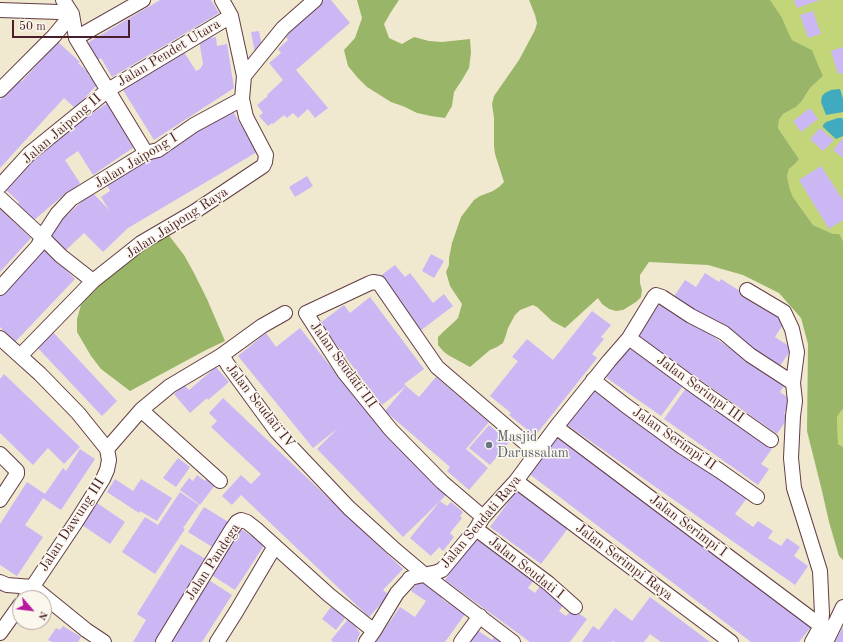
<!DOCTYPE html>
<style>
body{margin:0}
#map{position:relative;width:843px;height:642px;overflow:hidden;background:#f0e9cf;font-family:"Old Standard TT",serif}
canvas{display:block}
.north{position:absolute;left:12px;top:590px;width:40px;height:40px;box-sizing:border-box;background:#fbf7ec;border:1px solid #b4a19f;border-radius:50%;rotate:118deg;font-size:11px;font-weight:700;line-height:16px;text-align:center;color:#4a1f2b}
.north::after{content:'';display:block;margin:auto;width:14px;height:18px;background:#b5179e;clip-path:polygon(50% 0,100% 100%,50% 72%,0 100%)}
.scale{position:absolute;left:12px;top:20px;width:118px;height:18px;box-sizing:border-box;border:2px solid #4a1f2b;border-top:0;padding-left:5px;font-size:12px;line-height:14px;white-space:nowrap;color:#4a1f2b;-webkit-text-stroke:3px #fbf7ec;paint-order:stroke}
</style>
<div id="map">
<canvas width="843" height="642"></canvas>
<div class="north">N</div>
<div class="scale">50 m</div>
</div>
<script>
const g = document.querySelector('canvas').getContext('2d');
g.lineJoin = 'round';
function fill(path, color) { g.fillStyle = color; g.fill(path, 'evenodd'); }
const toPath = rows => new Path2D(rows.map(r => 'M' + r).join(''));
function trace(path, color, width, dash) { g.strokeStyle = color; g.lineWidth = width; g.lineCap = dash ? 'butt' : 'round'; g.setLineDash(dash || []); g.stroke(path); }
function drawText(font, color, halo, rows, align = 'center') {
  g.font = font + ' "Old Standard TT",serif'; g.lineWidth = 3; g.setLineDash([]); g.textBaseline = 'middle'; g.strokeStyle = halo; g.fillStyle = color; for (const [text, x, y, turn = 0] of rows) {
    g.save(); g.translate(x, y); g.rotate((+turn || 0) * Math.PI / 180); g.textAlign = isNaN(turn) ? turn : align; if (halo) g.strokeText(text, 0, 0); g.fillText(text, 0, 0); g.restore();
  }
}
fill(toPath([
 [770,0,843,0,843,241,843,240,833,234,813,225,793,197,790,191,787,176,789,169,795,164,799,159,778,128,779,120,783,114,796,107,802,101,810,88,823,76,812,50,792,40],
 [843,409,843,447,838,444,837,417,841,411]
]), '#c2d578');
fill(toPath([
 [357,0,399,0,391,12,384,24,389,38,402,44,414,37,429,41,442,42,470,39,471,53,469,68,462,80,454,92,452,106,445,118,431,116,417,113,405,107,391,102,367,87,357,77,348,66,344,50,355,38,362,18],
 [529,0,770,0,782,18,788,32,792,40,812,50,823,76,810,88,802,101,796,107,783,114,779,120,778,128,799,159,795,164,789,169,787,176,790,190,793,197,813,225,833,234,839,234,843,241,843,409,841,411,837,417,838,444,843,447,843,560,839,556,829,522,822,491,807,431,808,344,801,318,779,293,743,275,708,265,649,262,640,275,640,283,642,290,641,297,636,302,623,310,616,311,609,309,602,304,598,298,565,328,552,321,537,307,533,305,520,310,515,315,508,328,506,335,503,343,497,347,490,350,470,367,448,355,443,351,438,345,438,337,443,332,453,323,458,318,462,304,450,286,446,272,449,265,449,258,452,243,461,217,474,200,480,196,493,191,499,187,504,182,495,154,494,146,494,118,492,104,494,96,519,60,535,30,537,23,535,15],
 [164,229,184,255,194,273,207,299,225,341,206,350,130,391,101,369,91,356,77,332,77,319,81,305,108,274]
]), '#99b668');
fill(toPath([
 [840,89,843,99,843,112,826,115,821,102,822,96,825,93,831,90],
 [838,118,842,118,843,120,843,136,836,139,823,127,823,125,826,122]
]), '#40abbf');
fill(toPath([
 [160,0,211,0,219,13,112,77,101,58,94,62,84,45],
 [324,0,331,0,350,23,296,70,328,108,315,118,308,109,298,118,293,113,287,118,284,115,273,124,272,123,268,126,259,116,263,113,257,105,268,96,267,95,283,80,269,63,281,53,278,49,288,40,286,37,294,26],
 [794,0,820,0,797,8],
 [813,11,821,34,808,38,800,15],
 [259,31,263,52,255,53,251,32],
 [216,37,217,46,227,44,234,88,154,140,123,90,184,52,196,71,200,69,203,64,199,40],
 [58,42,80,62,78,63,89,73,88,75,98,84,75,108,64,98,0,168,0,100,19,80,21,82],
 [843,47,843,73,838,74,831,51],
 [109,102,137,145,93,175,78,151,65,160,80,183,70,194,67,192,33,221,18,204,19,202,4,188,51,141],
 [810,108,818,119,801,132,793,121],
 [232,110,257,152,128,228,103,252,84,233,65,251,48,233,92,192,109,210,101,197,110,191,107,185],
 [820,128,834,140,823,151,810,139],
 [843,138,843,158,833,150],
 [821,166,843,200,843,220,829,229,799,180],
 [307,176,313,186,295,197,289,187],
 [0,209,31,238,0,272],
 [43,247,75,279,15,342,0,327,0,293],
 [431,254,444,261,434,278,422,271],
 [395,265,405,277,410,273,433,303,444,294,453,306,420,331,379,277],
 [705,273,719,282,721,279,786,320,775,337,792,348,780,366,673,298,685,280,696,287],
 [370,297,424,369,404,384,406,386,382,405,320,323,344,305,350,313],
 [662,300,752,364,786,383,780,392,793,401,784,413,789,416,777,434,638,336],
 [592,311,611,325,601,337,604,339,592,354,597,358,535,436,509,415,511,413,490,396,518,361,512,357,527,339,553,360],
 [300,328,365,410,447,494,440,501,447,506,451,502,463,512,460,516,462,518,450,533,454,537,443,551,439,547,431,556,410,538,440,501,403,537,317,449,338,428,313,448,238,356,266,333,276,347],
 [51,330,117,401,102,416,35,345],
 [625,345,683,386,661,416,604,376],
 [216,367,229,382,208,400,207,398,190,413,174,394,184,385,189,390],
 [4,374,80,447,64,464,48,448,33,465,0,433,0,379],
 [436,377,489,422,466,449,488,468,469,490,447,471,450,467,385,411,406,386,419,397],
 [686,388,772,449,761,464,769,469,758,485,664,419],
 [591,389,747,498,735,514,753,527,758,521,773,531,768,538,781,546,787,538,800,547,794,556,808,566,795,585,566,424],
 [223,398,403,569,383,590,389,595,369,617,241,495,232,505,222,496,241,475,251,484,261,474,211,427,217,421,209,413],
 [489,425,509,442,490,465,469,448],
 [558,434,811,627,799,642,751,642,528,473],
 [80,449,95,459,61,510,43,498,34,512,25,525,43,537,17,576,0,565,0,524,27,482,45,494,63,468,66,471],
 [178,458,190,467,176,487,163,478],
 [197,475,205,481,206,479,215,485,200,505,180,490,189,478,193,481],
 [115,479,133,491,141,479,172,498,157,521,140,511,139,513,107,492],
 [518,489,569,527,541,564,490,527],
 [180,492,199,505,183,528,185,529,155,574,122,552,145,517,158,525],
 [97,503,125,522,110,544,82,525],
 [204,507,230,523,214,548,188,532],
 [239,528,265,544,235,590,210,574],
 [475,538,533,581,528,588,535,593,540,586,564,604,559,611,566,616,572,609,587,619,570,642,530,642,445,580],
 [181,544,207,560,156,642,133,642,146,620,137,614],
 [207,579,232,595,202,642,166,642],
 [419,580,443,597,442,599,465,614,445,642,376,642,400,607,415,617,426,601,411,591],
 [650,597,710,642,661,642,650,634,644,642,615,642,613,641,612,642,582,642,593,626,599,630,615,608,632,621],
 [331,607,345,618,336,630,322,619],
 [349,618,360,633,356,642,333,642,331,640],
 [63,626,81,637,78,642,52,642,48,640,56,628,60,630],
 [843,627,843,642,835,642,838,636],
 [474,628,492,640,495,636,503,642,465,642]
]), '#cab7f4');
const street = toPath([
 [63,0,72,14,76,38,146,153],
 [0,10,59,12,72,14],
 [76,38,143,0],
 [244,76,283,28,315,0],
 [0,90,54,36,72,14],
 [0,186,29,154,108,90,231,16],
 [0,198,42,237,61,256,93,281],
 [0,288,38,246,42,237,57,214,71,199,146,153,158,150,194,125,242,99],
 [747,290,784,312,792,329,797,352,793,383],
 [0,338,40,374,78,413,107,449,109,460,107,470,103,479,76,522,25,598],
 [629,338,697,388,771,440],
 [222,355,262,326,285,313],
 [20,356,93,281,141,243,194,212,263,166,265,162,266,155,246,117,242,99,244,76,231,16,222,0],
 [593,380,625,405,681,446,720,471,757,497],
 [141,410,220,481],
 [556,427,821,626],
 [107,449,141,410,170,386,222,355,228,365,277,432,349,508,393,548,425,575,513,642],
 [0,454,17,471,17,474,15,477,0,500],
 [516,481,731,642],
 [483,517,442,482,391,430,344,372,306,313,370,283,373,282,379,283,437,367,537,453],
 [476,529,548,583,575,607],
 [0,582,7,585,33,587,86,630,104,642],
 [0,633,20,605],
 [163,642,232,529,237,522,241,520,247,522,256,529,329,595,374,631],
 [217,642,236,612,275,546],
 [366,642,374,631,397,593,408,581,410,578,437,572,442,570,476,529,483,517,516,481,556,427,609,361,629,338,654,297,656,295,662,297,691,316,724,333,750,355,793,383,795,401,793,416,791,458,794,488,820,571,822,614,821,626,812,642],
 [461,642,480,616],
 [826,642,843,607]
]);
trace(street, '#633d44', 16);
trace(street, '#fff', 14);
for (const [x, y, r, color] of [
 [489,445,4,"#6b7280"]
]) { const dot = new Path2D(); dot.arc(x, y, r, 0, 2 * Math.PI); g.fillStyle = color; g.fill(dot); trace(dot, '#fbf7ec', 1.5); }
drawText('14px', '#4a1f2b', '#fbf7ec', [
 ["Jalan Pendet Utara",169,53,-31],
 ["Jalan Jaipong II",62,129,-41],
 ["Jalan Jaipong I",136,161,-31],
 ["Jalan Jaipong Raya",177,223,-33],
 ["Jalan Seudati III",343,365,54],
 ["Jalan Serimpi III",700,389,36],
 ["Jalan Seudati IV",260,406,52],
 ["Jalan Serimpi II",674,439,35],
 ["Jalan Seudati Raya",481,522,-50],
 ["Jalan Dawung III",72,525,-57],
 ["Jalan Serimpi I",688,526,37],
 ["Jalan Pandega",213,562,-57],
 ["Jalan Serimpi Raya",624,562,37],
 ["Jalan Seudati I",526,568,38]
]);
drawText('14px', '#5b616d', '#fbf7ec', [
 ["Masjid",497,437],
 ["Darussalam",497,453]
], 'left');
</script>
